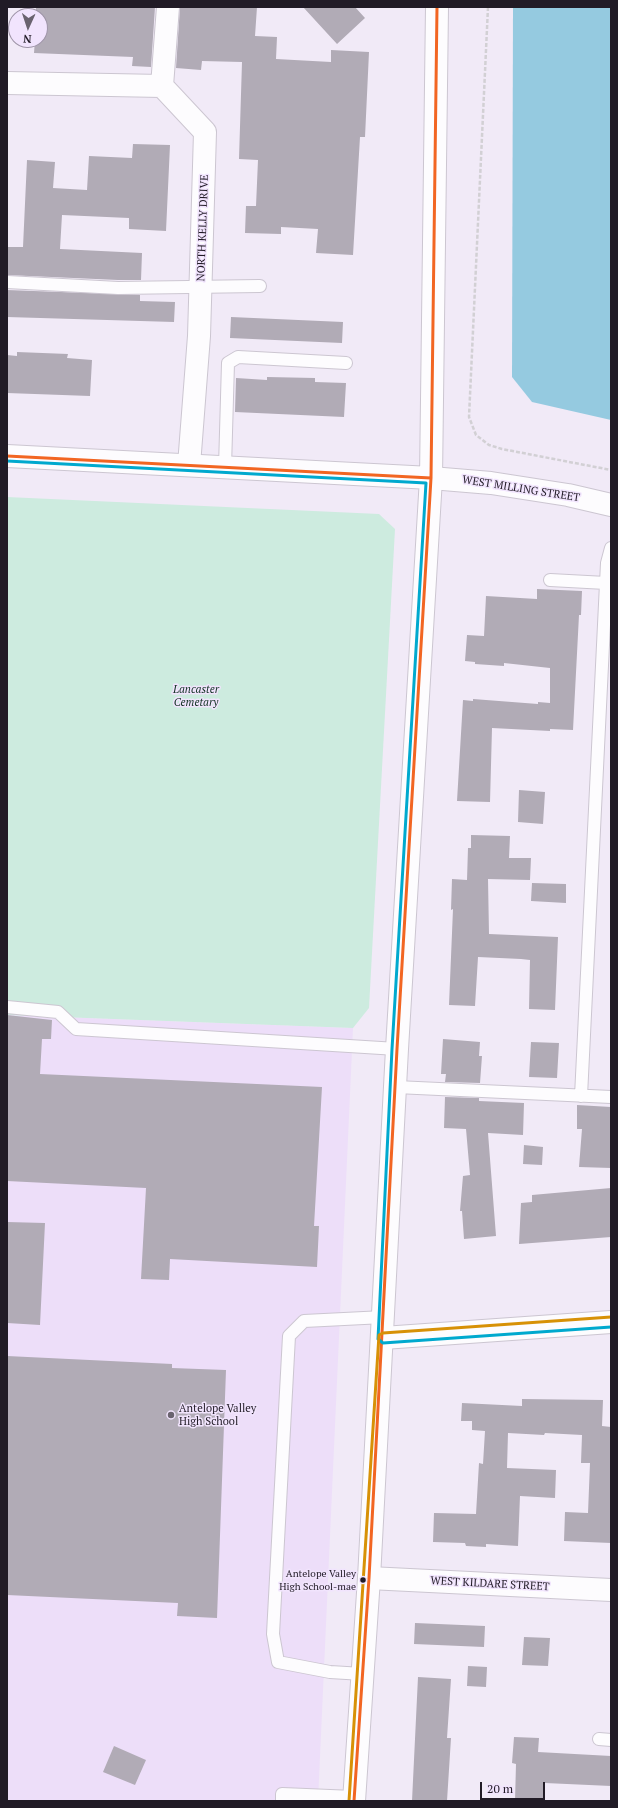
<!DOCTYPE html>
<style>
body{margin:0}
#map{position:relative;width:618px;height:1808px;overflow:hidden;background:#f1eaf7;font-family:"PT Serif",serif}
canvas{display:block}
.frame{position:absolute;inset:0;border:8px solid #211b26;pointer-events:none}
.north{position:absolute;left:8px;top:8px;width:40px;height:40px;box-sizing:border-box;background:#f1e4fd;border:1px solid #9e94a7;border-radius:50%;rotate:183deg;font-size:11px;font-weight:700;line-height:16px;text-align:center;color:#211b26}
.north::after{content:'';display:block;margin:auto;width:14px;height:18px;background:#6a636f;clip-path:polygon(50% 0,100% 100%,50% 72%,0 100%)}
.scale{position:absolute;left:480px;top:1782px;width:65px;height:18px;box-sizing:border-box;border:2px solid #211b26;border-top:0;padding-left:5px;font-size:12px;line-height:14px;white-space:nowrap;color:#211b26;-webkit-text-stroke:3px #f1e4fd;paint-order:stroke}
</style>
<div id="map">
<canvas width="618" height="1808"></canvas>
<div class="frame"></div>
<div class="north">N</div>
<div class="scale">20 m</div>
</div>
<script>
const g = document.querySelector('canvas').getContext('2d');
g.lineJoin = 'round';
function fill(path, color) { g.fillStyle = color; g.fill(path, 'evenodd'); }
const toPath = rows => new Path2D(rows.map(r => 'M' + r).join(''));
function trace(path, color, width, dash) { g.strokeStyle = color; g.lineWidth = width; g.lineCap = dash ? 'butt' : 'round'; g.setLineDash(dash || []); g.stroke(path); }
function drawText(font, color, halo, rows, align = 'center') {
  g.font = font + ' "PT Serif",serif'; g.lineWidth = 3; g.setLineDash([]); g.textBaseline = 'middle'; g.strokeStyle = halo; g.fillStyle = color; for (const [text, x, y, turn = 0] of rows) {
    g.save(); g.translate(x, y); g.rotate((+turn || 0) * Math.PI / 180); g.textAlign = isNaN(turn) ? turn : align; if (halo) g.strokeText(text, 0, 0); g.fillText(text, 0, 0); g.restore();
  }
}
fill(toPath([
 [7,1015,353,1028,318,1801,7,1801]
]), '#eddef9');
fill(toPath([
 [7,497,379,514,395,529,369,1008,353,1028,7,1015]
]), '#cdebdf');
fill(toPath([
 [513,7,611,7,611,420,532,402,512,377]
]), '#95cae0');
fill(toPath([
 [36,7,155,7,151,67,132,66,133,57,34,53,35,40,40,40,40,16,36,16],
 [180,7,257,7,255,36,277,37,276,59,331,62,331,50,369,52,365,137,360,137,353,255,316,253,318,229,281,227,281,234,245,233,246,206,256,206,258,160,239,159,242,62,202,61,201,70,176,68],
 [303,7,355,7,365,18,337,44],
 [133,144,170,145,166,231,129,229,129,218,62,215,60,249,142,253,141,280,118,280,7,275,7,247,23,247,27,160,55,162,53,188,87,190,89,156,132,158],
 [7,290,140,295,140,301,175,302,174,322,7,317],
 [231,317,343,322,342,343,230,338],
 [17,352,68,354,67,358,92,360,90,396,7,393,7,355,17,356],
 [267,377,315,378,315,382,346,383,344,417,235,412,236,378,267,380],
 [537,589,582,591,581,615,579,615,573,730,550,729,550,731,492,728,490,802,457,801,463,700,473,701,473,699,538,704,538,702,550,703,550,668,504,663,504,666,475,664,475,662,465,661,467,635,484,636,486,596,537,599],
 [519,790,545,792,543,824,518,822],
 [471,835,510,836,509,858,531,858,530,880,488,879,489,934,558,937,555,1010,529,1009,530,960,521,959,478,957,475,1006,449,1005,453,909,451,910,452,879,467,880,468,848,471,848],
 [532,883,566,884,566,903,531,901],
 [7,1015,52,1020,51,1039,42,1039,40,1074,322,1087,314,1226,319,1226,317,1267,170,1259,169,1280,141,1279,146,1188,7,1181],
 [443,1039,480,1042,479,1056,482,1056,480,1083,445,1082,446,1074,441,1074],
 [531,1042,559,1043,557,1078,529,1077],
 [445,1097,479,1098,479,1101,524,1103,523,1135,488,1133,496,1236,464,1239,462,1211,460,1211,463,1176,470,1175,466,1129,444,1128],
 [577,1105,611,1107,611,1168,579,1167,582,1129,577,1129],
 [524,1145,543,1147,542,1165,523,1164],
 [611,1188,611,1237,519,1244,521,1203,532,1202,532,1195],
 [7,1222,45,1223,40,1325,7,1323],
 [7,1356,172,1364,172,1368,226,1370,217,1618,177,1616,178,1603,7,1595],
 [522,1399,603,1400,602,1426,611,1427,611,1543,564,1541,565,1512,588,1513,590,1463,581,1463,582,1435,545,1433,544,1435,508,1433,507,1468,556,1470,555,1498,520,1496,518,1546,486,1544,486,1547,466,1546,465,1543,433,1542,434,1513,476,1514,479,1463,483,1464,485,1431,472,1430,472,1421,461,1421,462,1403,522,1406],
 [415,1623,485,1626,484,1647,414,1644],
 [524,1637,550,1638,548,1666,522,1665],
 [468,1666,487,1667,486,1687,467,1686],
 [418,1677,451,1679,447,1738,451,1738,447,1801,412,1801],
 [514,1737,539,1738,538,1752,611,1756,611,1786,545,1783,545,1801,515,1801,516,1764,512,1763],
 [114,1746,146,1760,135,1785,103,1772]
]), '#b1abb6');
const service = toPath([
 [7,282,118,288,260,286],
 [225,467,228,363,238,357,346,363],
 [550,580,606,583],
 [7,1007,58,1012,76,1029,397,1049],
 [396,1087,611,1097],
 [581,1096,607,563,611,548],
 [363,1674,330,1672,278,1662,273,1634,289,1336,304,1321,384,1317],
 [599,1739,611,1740],
 [282,1801,282,1794,354,1797]
]);
const minor = toPath([
 [168,7,162,86,205,132,199,336,189,465],
 [7,83,162,86],
 [431,478,491,483,568,495,611,505],
 [369,1578,611,1590]
]);
const tertiary = toPath([
 [383,1338,611,1322]
]);
const secondary = toPath([
 [7,456,431,478],
 [354,1801,369,1578,397,1049,431,478,437,7]
]);
trace(service, '#ccc6d1', 14);
trace(minor, '#ccc6d1', 24);
trace(tertiary, '#ccc6d1', 24);
trace(secondary, '#ccc6d1', 24);
trace(toPath([
 [488,7,469,417,476,435,489,445,502,449,611,470]
]), '#d2d0d4', 2.5, [4, 2]);
trace(service, '#fdfcfe', 12);
trace(minor, '#fdfcfe', 22);
trace(tertiary, '#fdfcfe', 22);
trace(secondary, '#fdfcfe', 22);
trace(toPath([
 [7,456,431,478],
 [354,1801,369,1578,397,1049,431,478,437,7]
]), '#f26522', 3);
trace(toPath([
 [7,461,426,483,392,1049,378,1339,383,1343,611,1327]
]), '#00a9ce', 3);
trace(toPath([
 [349,1801,379,1335,383,1333,611,1317]
]), '#d79106', 3);
for (const [x, y, r, color] of [
 [171,1415,4,"#6a636f"],
 [363,1580,3.5,"#211b26"]
]) { const dot = new Path2D(); dot.arc(x, y, r, 0, 2 * Math.PI); g.fillStyle = color; g.fill(dot); trace(dot, '#f1e4fd', 1.5); }
drawText('10px', '#211b26', '#f1e4fd', [
 ["Antelope Valley",356,1574],
 ["High School-mae",356,1587]
], 'right');
drawText('11px', '#211b26', '#f1e4fd', [
 ["NORTH KELLY DRIVE",203,228,-88],
 ["WEST MILLING STREET",521,489,9],
 ["WEST KILDARE STREET",490,1584,3]
]);
drawText('italic 11px', '#113123', '#f1e4fd', [
 ["Lancaster",196,690],
 ["Cemetary",196,703]
]);
drawText('11px', '#211b26', '#f1e4fd', [
 ["Antelope Valley",179,1409],
 ["High School",179,1422]
], 'left');
</script>
